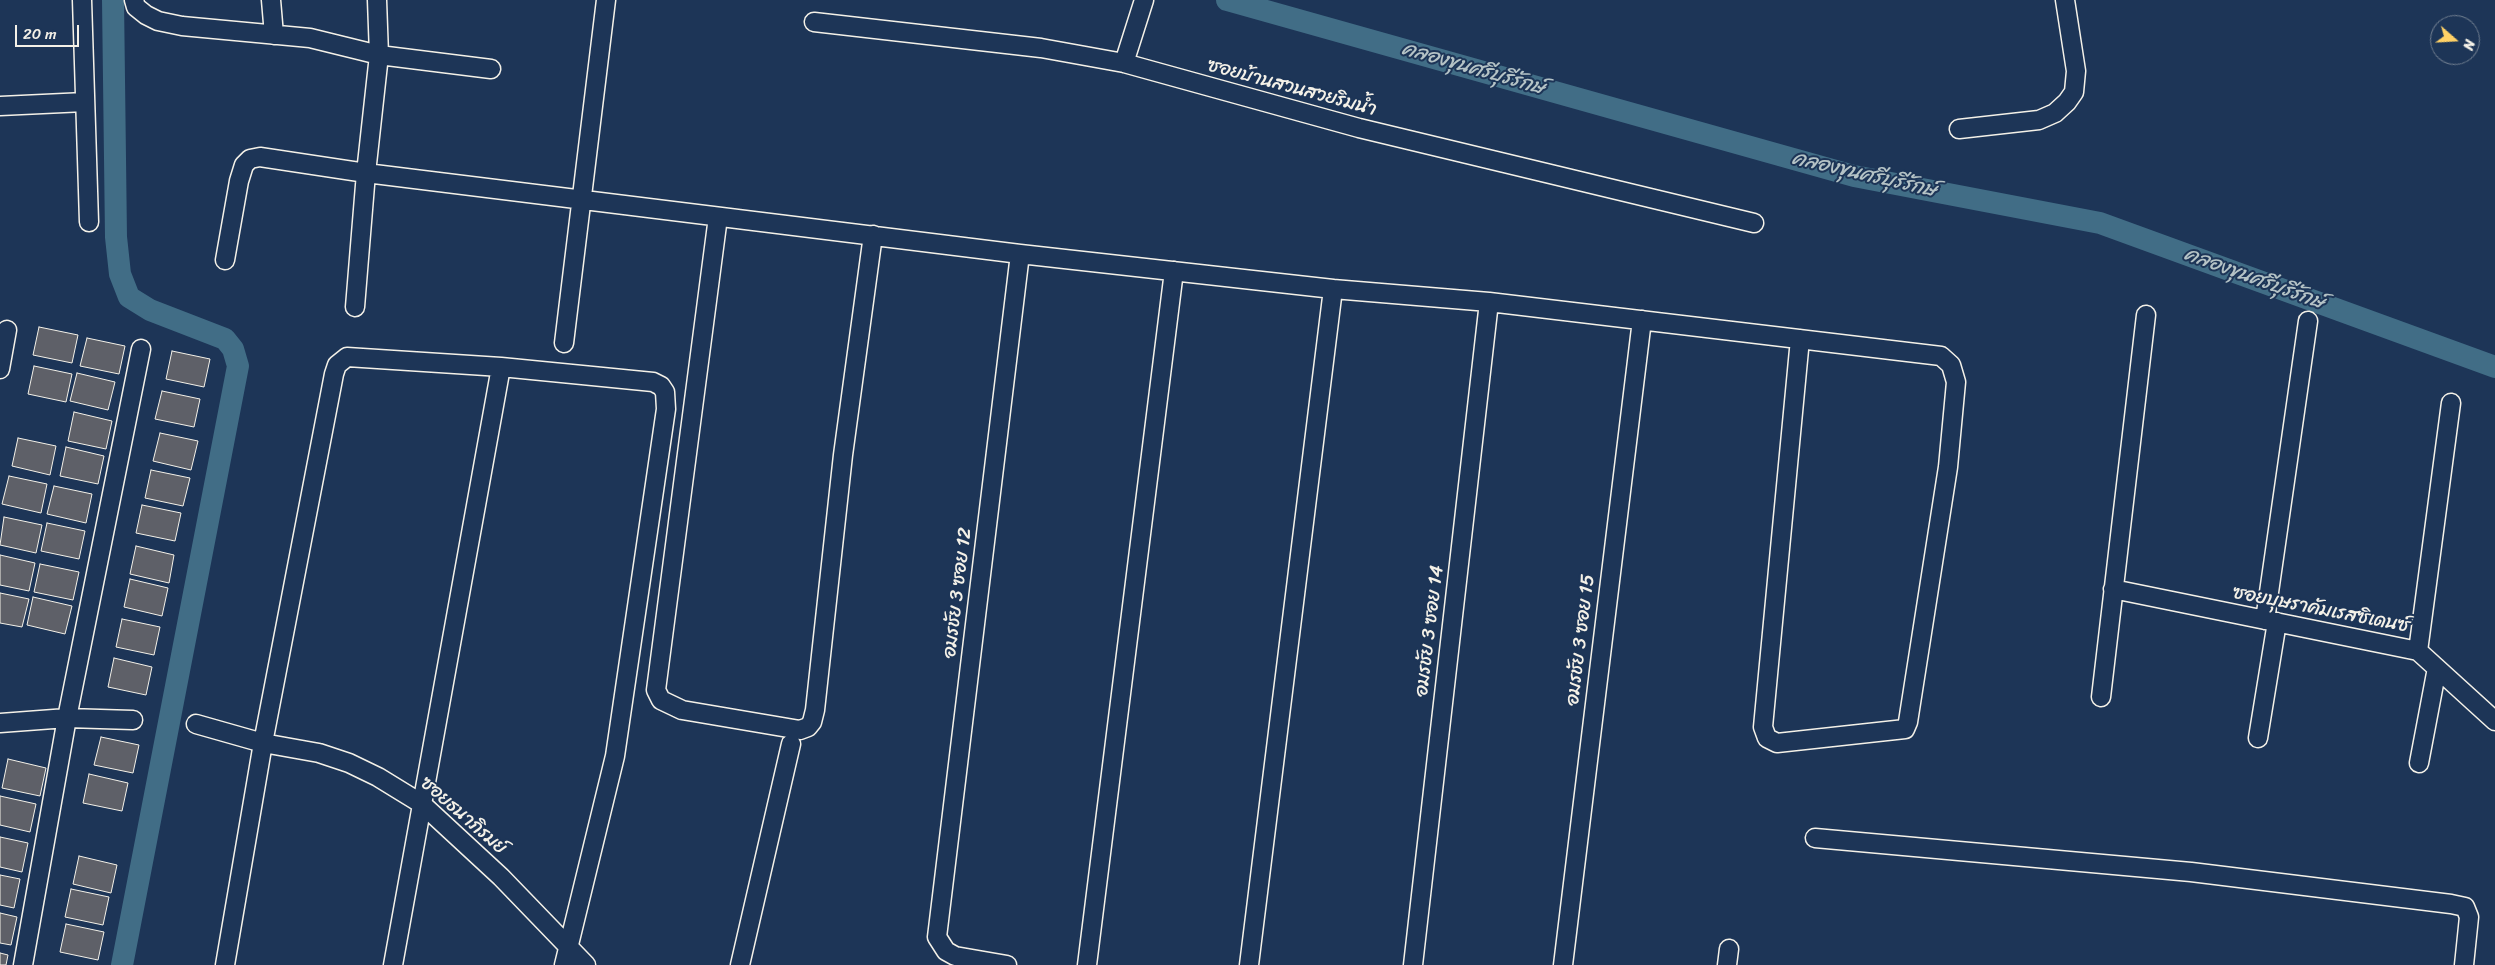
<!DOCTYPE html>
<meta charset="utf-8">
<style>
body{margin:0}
#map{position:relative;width:2495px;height:965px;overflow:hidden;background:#1d3557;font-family:Sriracha,sans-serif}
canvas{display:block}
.north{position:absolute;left:2430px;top:15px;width:50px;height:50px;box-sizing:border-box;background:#1d3557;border:1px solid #738091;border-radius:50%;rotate:109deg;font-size:14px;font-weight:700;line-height:20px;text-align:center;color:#f4f1e8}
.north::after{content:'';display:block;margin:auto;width:18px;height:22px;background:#ffd166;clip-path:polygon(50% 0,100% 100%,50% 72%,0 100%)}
.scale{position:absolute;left:15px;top:25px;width:64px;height:22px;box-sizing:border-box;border:2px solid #f4f1e8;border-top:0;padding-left:6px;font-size:15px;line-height:18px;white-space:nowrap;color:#f4f1e8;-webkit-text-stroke:4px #1d3557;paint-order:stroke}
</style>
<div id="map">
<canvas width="2495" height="965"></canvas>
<div class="north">N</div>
<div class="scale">20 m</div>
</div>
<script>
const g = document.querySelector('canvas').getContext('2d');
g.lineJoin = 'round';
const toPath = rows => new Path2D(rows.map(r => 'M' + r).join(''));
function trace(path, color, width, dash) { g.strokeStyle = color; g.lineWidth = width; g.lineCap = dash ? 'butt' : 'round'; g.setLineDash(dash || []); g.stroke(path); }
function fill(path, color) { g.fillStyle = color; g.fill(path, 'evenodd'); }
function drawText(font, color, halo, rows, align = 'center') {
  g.font = font + ' Sriracha,"Playpen Sans Thai",sans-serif'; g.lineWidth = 4; g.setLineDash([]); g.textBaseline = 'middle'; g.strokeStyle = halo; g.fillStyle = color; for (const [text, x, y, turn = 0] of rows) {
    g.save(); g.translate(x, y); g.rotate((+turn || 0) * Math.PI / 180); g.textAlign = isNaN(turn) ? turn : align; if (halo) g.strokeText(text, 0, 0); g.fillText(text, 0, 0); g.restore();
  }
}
trace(toPath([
 [113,0,116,237,120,274,129,297,150,310,225,339,233,349,238,366,122,965],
 [1227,0,1854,176,2100,223,2495,367]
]), '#416d86', 22);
const building = toPath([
 [39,327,78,335,72,363,33,355,39,327],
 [87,338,125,346,119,374,80,366,87,338],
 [172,351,210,359,204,387,166,379,172,351],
 [34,366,72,374,66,402,28,394,34,366],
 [77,373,115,382,108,410,70,401,77,373],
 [162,391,200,399,194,427,155,419,162,391],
 [74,412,112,421,106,449,68,441,74,412],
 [160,433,198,441,191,470,153,461,160,433],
 [18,438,56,446,50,475,12,466,18,438],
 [66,447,104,456,98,484,60,476,66,447],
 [151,470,190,478,183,506,145,498,151,470],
 [9,476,47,484,41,513,2,504,9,476],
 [54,486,92,494,86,523,47,514,54,486],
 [142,505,181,513,175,541,136,533,142,505],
 [4,517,42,525,36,553,0,545,4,517],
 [47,523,85,531,79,559,41,551,47,523],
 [136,546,174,555,169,583,130,574,136,546],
 [0,555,35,563,29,591,0,585,0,555],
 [40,564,79,572,73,600,34,592,40,564],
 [130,579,168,588,162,616,124,607,130,579],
 [0,593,29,599,22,627,0,623,0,593],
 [33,597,72,606,65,634,27,625,33,597],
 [122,619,160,627,154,655,116,647,122,619],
 [114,658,152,667,146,695,108,687,114,658],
 [101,737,139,745,133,773,94,765,101,737],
 [8,759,46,768,40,796,2,788,8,759],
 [89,774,128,783,122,811,83,803,89,774],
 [0,796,36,804,30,832,0,825,0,796],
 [0,837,28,843,22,872,0,867,0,837],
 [79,856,117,865,111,893,73,884,79,856],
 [0,875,20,879,14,908,0,905,0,875],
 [71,889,109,897,103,925,65,917,71,889],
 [0,913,17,917,11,945,0,943,0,913],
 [66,924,104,932,98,960,60,952,66,924],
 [0,953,8,955,6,965,0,965,0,953]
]);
fill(building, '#5e6068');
trace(building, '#f4f1e8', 1);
const minor = toPath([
 [82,0,89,222],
 [134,0,136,7,146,15,158,21,182,26,310,38,379,55,491,69],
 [271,0,274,35],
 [814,22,1041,48,1124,63,1359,128,1754,223],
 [1124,63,1144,0],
 [0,106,85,102],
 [1959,129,2039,120,2055,113,2067,102,2074,92,2076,71,2065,0],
 [718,217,656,690,661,700,682,710,800,730,808,727,812,722,815,710,843,455,873,235],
 [225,260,239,181,244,165,250,159,260,157,366,173,1020,254,1333,289,1489,302,1941,356,1951,365,1956,382,1948,467,1908,722,1905,729,1777,743,1767,738,1763,727,1800,339],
 [355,307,366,173,379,55,377,0],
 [564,343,606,0],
 [0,369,7,330],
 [2113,589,2418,651,2495,721],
 [2265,620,2308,321],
 [2418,651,2451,403],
 [2101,697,2146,315],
 [0,723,67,718,133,720],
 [196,724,263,743,319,753,349,763,378,777,422,804,501,877,586,965],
 [2258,738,2277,622],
 [2419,763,2437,668],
 [1815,838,2191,872,2451,904,2465,907,2469,917,2464,965],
 [23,965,67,718,141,349],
 [225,965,263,743,334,374,337,365,347,357,501,367,653,382,661,386,665,392,666,409,615,756,564,965],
 [393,965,501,367],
 [740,965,791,744],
 [1007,965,955,956,946,951,937,937,1020,254],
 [1087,965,1174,271],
 [1249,965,1333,289],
 [1413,965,1489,302],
 [1563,965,1642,320],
 [1727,965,1729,949]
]);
trace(minor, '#f4f1e8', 21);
trace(minor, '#1d3557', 18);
drawText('19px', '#f4f1e8', '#1d3557', [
 ["ซอยบ้านสวนสวยริมน้ำ",1292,88,15],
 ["อมรชัย 3 ซอย 12",958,593,-83],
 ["ซอยบุษราคัมเรสซิเดนซ์",2321,610,11],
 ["อมรชัย 3 ซอย 14",1430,631,-83],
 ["อมรชัย 3 ซอย 15",1581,640,-83],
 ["ซอยธนาภิรมย์",463,816,41]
]);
drawText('italic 20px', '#b5c3c6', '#1d3557', [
 ["คลองขุนศรีบุรีรักษ์",1473,69,16],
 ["คลองขุนศรีบุรีรักษ์",1864,175,13],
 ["คลองขุนศรีบุรีรักษ์",2254,279,20]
]);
</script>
